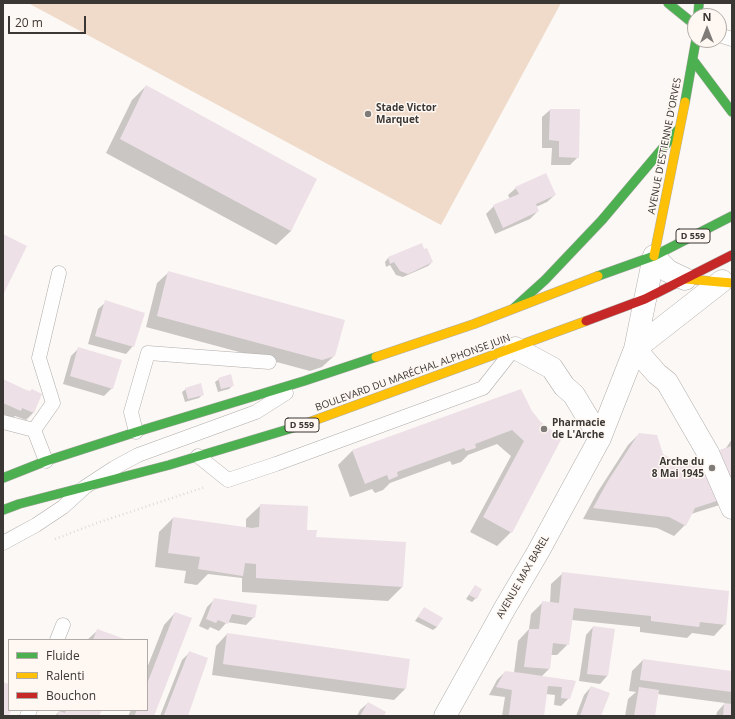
<!DOCTYPE html>
<meta charset="utf-8">
<style>
body{margin:0}
#map{position:relative;width:735px;height:719px;overflow:hidden;background:#fcf8f5;font-family:"Open Sans",sans-serif}
canvas{display:block}
.frame{position:absolute;inset:0;border:4px solid #3a3735;pointer-events:none}
.legend{position:absolute;left:8px;top:639px;width:140px;height:72px;box-sizing:border-box;background:#fff8f2;border:1px solid #b0aba6;margin:0;padding:5px 7px;list-style:none;font-size:12px;color:#3a3735}
.legend li{display:flex;align-items:center;gap:8px;height:20px}
.legend b{width:20px;border:1px solid #b0aba6}
.north{position:absolute;left:687px;top:8px;width:40px;height:40px;box-sizing:border-box;background:#fff8f2;border:1px solid #b0aba6;border-radius:50%;rotate:0deg;font-size:11px;font-weight:700;line-height:16px;text-align:center;color:#3a3735}
.north::after{content:'';display:block;margin:auto;width:14px;height:18px;background:#7e7b78;clip-path:polygon(50% 0,100% 100%,50% 72%,0 100%)}
.scale{position:absolute;left:8px;top:16px;width:78px;height:18px;box-sizing:border-box;border:2px solid #3a3735;border-top:0;padding-left:5px;font-size:12px;line-height:14px;white-space:nowrap;color:#3a3735;-webkit-text-stroke:3px #fff8f2;paint-order:stroke}
</style>
<div id="map">
<canvas width="735" height="719"></canvas>
<div class="frame"></div>
<ul class="legend">
<li><b style="height:5px;background:#4caf50"></b>Fluide</li>
<li><b style="height:5px;background:#ffc107"></b>Ralenti</li>
<li><b style="height:5px;background:#c62828"></b>Bouchon</li>
</ul>
<div class="north">N</div>
<div class="scale">20 m</div>
</div>
<script>
const g = document.querySelector('canvas').getContext('2d');
g.lineJoin = 'round';
function fill(path, color) { g.fillStyle = color; g.fill(path, 'evenodd'); }
const toPath = rows => new Path2D(rows.map(r => 'M' + r).join(''));
function trace(path, color, width, dash) { g.strokeStyle = color; g.lineWidth = width; g.lineCap = dash ? 'butt' : 'round'; g.setLineDash(dash || []); g.stroke(path); }
function drawText(font, color, halo, rows, align = 'center') {
  g.font = font + ' "Open Sans",sans-serif'; g.lineWidth = 3; g.setLineDash([]); g.textBaseline = 'middle'; g.strokeStyle = halo; g.fillStyle = color; for (const [text, x, y, turn = 0] of rows) {
    g.save(); g.translate(x, y); g.rotate((+turn || 0) * Math.PI / 180); g.textAlign = isNaN(turn) ? turn : align; if (halo) g.strokeText(text, 0, 0); g.fillText(text, 0, 0); g.restore();
  }
}
fill(toPath([
 [28,3,561,3,441,225]
]), '#f0dbca');
fill(toPath([
 [146,86,315,179,291,231,276,245,106,153,132,100],
 [550,110,578,157,570,165,551,165,552,148,542,148,542,117],
 [516,188,555,195,547,202,536,207,538,211,530,219,495,234,486,214,494,206,510,199,508,195],
 [388,258,432,262,428,266,403,277,396,275,390,265,386,267,385,262],
 [169,272,334,356,322,367,310,371,146,327,157,283],
 [106,302,133,346,126,354,88,344,98,309],
 [79,348,112,388,104,396,63,384,71,356],
 [219,379,233,385,229,389,218,392,215,382],
 [3,380,30,392,41,394,33,413,26,420,15,416,12,418,3,414],
 [186,389,203,394,199,398,185,402,182,392],
 [520,391,531,411,540,422,511,532,497,546,470,532,511,456,497,444,468,455,461,462,452,465,450,461,390,483,383,490,375,493,372,489,350,497,338,465,352,451],
 [639,434,662,455,678,465,726,448,732,439,732,503,726,503,691,514,685,525,674,536,657,528,583,519,597,493,628,445],
 [261,505,306,531,402,587,388,601,242,592,242,578,208,574,197,585,184,583,186,571,155,567,159,532,173,518,246,528,246,519],
 [563,573,725,624,714,636,692,633,687,638,640,632,640,627,572,620,568,644,557,655,551,655,549,669,541,677,575,681,569,698,561,706,554,705,555,695,546,694,543,716,502,716,505,697,489,695,497,680,505,672,514,673,518,641,529,629,531,614,543,602,550,603,551,584],
 [475,586,481,589,476,598,472,602,466,599],
 [215,599,254,617,246,625,227,622,219,631,210,627,208,630,199,626,207,607],
 [424,608,437,627,433,630,415,621],
 [175,613,153,716,128,716,131,710,147,710,147,668,164,625],
 [593,627,607,676,600,684,579,681,586,635],
 [98,630,125,640,87,640],
 [227,634,409,660,405,689,394,700,212,675,216,646],
 [190,652,207,659,187,716,160,716,182,660],
 [643,660,732,672,732,716,716,716,717,712,725,703,657,694,654,716,625,716,628,699,636,692,629,691,632,671],
 [591,687,600,716,576,716,584,695],
 [368,703,383,716,357,716,360,710],
 [60,710,101,710,98,716,55,716]
]), '#0003');
fill(toPath([
 [146,85,317,179,291,231,120,139],
 [550,109,580,109,579,158,559,157,559,141,549,140],
 [546,173,556,195,536,204,539,211,503,228,493,205,519,194,515,187],
 [3,234,27,246,3,295],
 [422,243,424,249,427,248,433,262,408,274,400,271,394,262,390,264,388,257],
 [168,271,345,320,335,356,322,360,157,316],
 [105,300,145,313,134,347,95,336],
 [78,347,122,360,113,389,70,376],
 [231,374,234,386,221,389,218,378],
 [3,379,26,390,30,391,32,389,42,394,34,413,22,408,21,411,3,403],
 [201,383,204,395,188,399,185,388],
 [521,389,532,411,540,421,551,430,563,436,512,533,483,517,524,441,512,430,475,444,476,448,466,451,464,448,397,472,398,476,389,480,387,475,365,484,352,450],
 [639,433,657,435,663,454,680,463,732,446,732,496,695,508,686,526,669,517,593,508,608,481],
 [260,504,308,506,307,530,317,530,316,537,406,542,403,587,256,578,256,564,245,563,243,576,198,569,200,557,168,553,173,517,252,528,259,527],
 [562,572,729,591,726,625,700,622,699,627,651,621,651,616,574,608,569,645,553,643,550,669,524,667,529,629,539,629,542,601,559,603],
 [475,585,482,589,477,599,469,595],
 [214,598,257,605,255,618,232,614,228,624,218,620,216,623,206,619],
 [424,607,443,618,437,627,418,617],
 [175,612,192,618,154,716,134,716,137,710,147,710,147,684],
 [593,626,615,629,608,676,587,674],
 [97,629,111,634,127,640,93,640],
 [227,633,410,659,406,689,223,664],
 [189,651,208,658,188,716,164,715],
 [643,659,732,671,732,692,640,680],
 [505,671,522,673,576,681,570,699,561,698,562,687,548,686,544,716,519,716,509,715,512,690,496,687],
 [3,682,9,684,9,710,11,710,9,716,3,716],
 [591,686,610,693,601,716,580,716],
 [639,687,659,690,655,716,634,716],
 [368,702,386,712,384,716,360,716],
 [724,703,732,704,732,716,723,716],
 [66,710,102,710,99,716,57,716,59,711,65,713]
]), '#ede1e7');
const lane = toPath([
 [719,35,732,39],
 [3,422,34,430,46,461],
 [34,430,53,403,39,358,59,273],
 [136,432,131,412,148,353,269,362],
 [198,456,228,480,276,464,483,388,513,350],
 [3,543,36,525,63,507,85,487,114,468,138,455,256,412,286,393],
 [57,640,63,625],
 [27,716,30,710]
]);
const street = toPath([
 [654,256,668,271,685,279],
 [515,348,552,368,564,386,574,395,600,438],
 [635,349,657,374,667,382,708,453,732,508],
 [635,349,722,281],
 [445,716,505,608,538,552,600,438,635,349,654,256]
]);
const fast = toPath([
 [668,3,695,25],
 [698,16,699,3],
 [693,60,732,112],
 [685,102,696,40],
 [598,276,654,256,732,216],
 [514,308,545,280,602,220,678,130],
 [3,478,46,461,136,432,304,381,376,357],
 [3,510,19,504,169,465,299,426]
]);
const slow = toPath([
 [654,256,685,102],
 [685,279,732,283],
 [376,357,474,324,598,276],
 [299,426,586,321]
]);
const jam = toPath([
 [586,321,645,299,732,255]
]);
trace(lane, '#afacaa', 15);
trace(street, '#afacaa', 23);
trace(fast, '#afacaa', 10);
trace(slow, '#afacaa', 10);
trace(jam, '#afacaa', 10);
trace(toPath([
 [55,539,97,523,205,487]
]), '#dddcdb', 2.5, [1, 3]);
trace(lane, '#fffefe', 14);
trace(street, '#fffefe', 22);
trace(fast, '#4caf50', 9);
trace(slow, '#ffc107', 9);
trace(jam, '#c62828', 9);
for (const [x, y, r, color] of [
 [368,114,4,"#7e7b78"],
 [544,429,4,"#7e7b78"],
 [712,468,4,"#7e7b78"]
]) { const dot = new Path2D(); dot.arc(x, y, r, 0, 2 * Math.PI); g.fillStyle = color; g.fill(dot); trace(dot, '#fff8f2', 1.5); }
for (const [x, y, w] of [
 [693,236,34],
 [302,425,34]
]) { const box = new Path2D(); box.roundRect(x - w / 2, y - 7, w, 14, 3); g.fillStyle = '#fff8f2'; g.fill(box); trace(box, '#3a3735', 1); }
drawText('bold 9px', '#3a3735', null, [
 ["D 559",693,236],
 ["D 559",302,425]
]);
drawText('bold 10px', '#3a3735', '#fff8f2', [
 ["Stade Victor",376,108],
 ["Marquet",376,120],
 ["Pharmacie",552,423],
 ["de L'Arche",552,435],
 ["Arche du",704,462,"right"],
 ["8 Mai 1945",704,474,"right"]
], 'left');
drawText('10px', '#3a3735', '#fff8f2', [
 ["AVENUE D'ESTIENNE D'ORVES",665,146,-79],
 ["BOULEVARD DU MARÉCHAL ALPHONSE JUIN",413,373,-20],
 ["AVENUE MAX BAREL",523,577,-60]
]);
</script>
